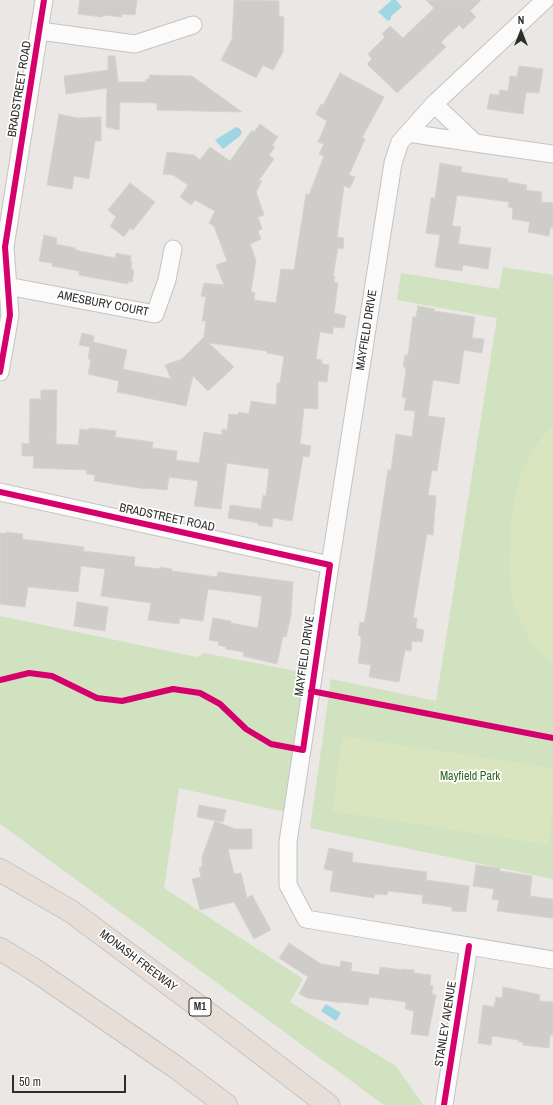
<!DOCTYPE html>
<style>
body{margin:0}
#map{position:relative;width:553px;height:1105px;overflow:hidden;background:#eae7e4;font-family:"Archivo Narrow",sans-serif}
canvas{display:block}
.north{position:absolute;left:501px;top:12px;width:40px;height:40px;-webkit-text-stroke:3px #fff;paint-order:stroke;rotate:0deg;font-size:11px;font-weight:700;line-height:16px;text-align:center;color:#2d2d2d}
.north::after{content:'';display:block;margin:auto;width:14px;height:18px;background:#2d2d2d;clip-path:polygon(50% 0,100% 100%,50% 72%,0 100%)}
.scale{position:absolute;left:12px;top:1075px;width:114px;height:18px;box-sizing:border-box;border:2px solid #2d2d2d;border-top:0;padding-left:5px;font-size:12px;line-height:14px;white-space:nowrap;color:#2d2d2d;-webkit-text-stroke:3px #fff;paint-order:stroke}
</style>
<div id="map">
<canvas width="553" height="1105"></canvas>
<div class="north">N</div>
<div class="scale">50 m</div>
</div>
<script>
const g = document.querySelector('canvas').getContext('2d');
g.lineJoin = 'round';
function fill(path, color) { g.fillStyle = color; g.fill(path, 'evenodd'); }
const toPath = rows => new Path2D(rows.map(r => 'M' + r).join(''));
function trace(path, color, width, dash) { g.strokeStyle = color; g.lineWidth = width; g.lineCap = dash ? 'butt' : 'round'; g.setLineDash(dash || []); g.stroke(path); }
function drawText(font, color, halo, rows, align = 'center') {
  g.font = font + ' "Archivo Narrow",sans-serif'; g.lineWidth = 3.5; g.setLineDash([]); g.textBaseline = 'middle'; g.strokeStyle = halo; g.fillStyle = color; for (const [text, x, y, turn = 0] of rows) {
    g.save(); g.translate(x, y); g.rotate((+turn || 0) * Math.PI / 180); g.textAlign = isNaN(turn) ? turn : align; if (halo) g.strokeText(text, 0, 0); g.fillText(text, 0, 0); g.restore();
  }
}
fill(toPath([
 [503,267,553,275,553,879,310,828,331,679,436,701,497,318,397,300,401,273,499,289],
 [0,616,197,657,204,653,306,673,296,746,287,783,285,812,179,788,164,888,303,979,290,1002,396,1066,423,1105,384,1105,0,824]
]), '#d0e2c0');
fill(toPath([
 [553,426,553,664,530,641,515,610,509,577,510,531,518,481,536,444],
 [342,736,553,768,553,807,548,845,332,811]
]), '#d8e5bf');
fill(toPath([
 [392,0,396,0,402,7,391,16,391,19,388,21,378,12],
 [236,127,239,128,242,132,240,136,223,149,215,140],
 [326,1004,341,1013,336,1021,321,1011]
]), '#9fd6e4');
const building = toPath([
 [80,0,137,0,135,15,122,14,122,17,103,15,102,17,78,14,80,0],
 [234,0,279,1,279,16,284,17,283,52,273,70,263,65,256,78,221,60,232,39,234,0],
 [426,0,481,0,470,11,476,17,463,29,459,25,441,42,446,47,397,93,367,64,372,59,368,54,385,37,382,34,390,26,403,38,434,8,426,0],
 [108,56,115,56,118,82,146,82,146,79,149,79,150,75,192,76,242,112,157,110,157,103,120,102,119,130,106,127,107,88,66,94,64,76,108,70,108,56],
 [519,66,543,69,539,93,526,92,523,114,487,109,490,94,499,95,500,90,508,91,510,76,517,77,519,66],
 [340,73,384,97,362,138,365,139,349,175,355,177,350,188,344,186,337,237,344,238,343,249,338,248,333,276,335,276,334,282,338,283,334,313,346,316,344,328,333,327,333,334,320,332,316,359,322,360,322,364,329,365,327,382,318,381,318,409,304,408,300,444,311,446,309,457,303,456,292,521,273,518,272,527,258,525,258,523,228,518,230,505,261,509,263,495,266,496,269,469,227,463,221,509,194,506,198,481,169,477,167,490,146,488,146,489,94,481,95,475,86,474,87,470,33,468,34,456,22,456,22,443,29,444,30,399,41,399,41,390,57,390,56,444,78,445,80,429,89,430,89,428,116,431,115,437,153,442,152,448,177,451,176,460,199,463,204,432,222,435,222,429,227,430,229,414,238,415,239,412,249,414,251,401,276,405,277,383,280,383,284,356,267,353,267,351,209,343,234,367,208,391,193,376,186,406,117,392,119,381,88,374,91,359,88,359,90,347,79,345,82,333,94,336,93,342,127,350,123,369,171,379,165,365,182,359,204,337,206,321,202,321,206,297,201,296,204,283,224,285,216,265,227,261,214,226,209,223,215,211,195,200,191,205,180,197,188,185,173,175,163,174,167,152,194,155,200,160,210,147,230,161,252,130,254,132,260,124,278,137,272,145,275,147,269,155,274,159,259,180,262,181,256,192,264,215,258,217,262,229,258,231,261,239,250,244,256,260,251,292,255,293,254,300,276,303,281,269,294,270,306,194,309,195,324,156,319,154,324,144,318,142,327,121,316,114,321,104,323,105,340,73],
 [59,114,77,118,101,117,101,141,95,141,89,179,74,176,72,189,47,185,59,114],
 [440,163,462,167,461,172,508,179,508,182,527,185,526,190,542,192,541,202,553,203,553,228,550,228,549,236,528,232,530,222,512,219,513,208,508,207,509,202,457,195,452,226,461,227,458,244,491,248,488,269,463,265,462,271,435,267,440,235,426,233,431,198,435,198,440,163],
 [130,183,155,202,133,230,130,228,124,237,110,226,116,217,108,210,130,183],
 [44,235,57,238,56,244,75,248,75,250,115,258,116,253,131,256,130,261,132,261,131,269,134,270,132,282,128,281,128,284,79,275,79,271,52,266,52,263,39,261,44,235],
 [418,306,434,309,434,311,475,317,472,338,484,339,482,353,464,350,459,384,433,380,428,416,445,418,437,471,432,470,428,495,436,496,433,535,427,534,413,618,417,618,416,628,424,630,422,642,412,641,411,651,405,650,399,682,369,677,371,665,358,663,361,644,361,636,358,635,360,622,364,623,367,608,388,470,391,470,396,434,412,437,415,411,404,410,406,398,402,397,406,371,405,367,403,367,405,355,408,355,413,317,416,317,418,306],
 [6,532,23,534,22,539,84,547,83,551,135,557,134,566,160,569,160,567,172,569,172,571,217,577,218,572,293,582,291,616,286,637,283,636,277,664,243,656,244,652,226,649,226,647,218,645,219,642,209,640,213,618,231,621,231,623,258,628,262,596,208,589,203,621,180,618,179,624,148,620,151,603,101,596,105,569,81,566,78,592,28,587,25,607,0,604,0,533,6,534,6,532],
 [77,602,108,607,105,631,74,626,77,602],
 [199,805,226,810,223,822,197,817,199,805],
 [215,821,235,829,252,829,252,849,228,849,234,874,241,873,247,898,252,895,271,930,254,939,234,902,200,910,192,879,201,877,199,868,202,867,202,857,215,821],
 [329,848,353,853,352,862,427,872,426,880,469,886,466,912,452,911,452,907,422,903,423,895,388,891,387,895,375,894,374,898,330,891,333,871,324,869,329,848],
 [476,865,500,868,500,871,532,876,530,896,553,899,553,918,497,911,499,900,492,899,494,889,473,886,476,865],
 [289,943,321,964,340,967,341,961,352,963,351,971,379,975,380,967,402,970,402,969,414,970,414,973,431,975,430,985,433,986,432,994,436,995,428,1036,411,1034,414,1011,405,1009,406,1002,369,997,368,1005,343,1002,343,1003,307,998,299,994,308,977,279,958,289,943],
 [503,987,540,995,539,1001,553,1002,553,1035,550,1035,549,1048,523,1045,523,1042,518,1042,519,1040,492,1036,491,1045,478,1043,483,1005,494,1007,496,997,502,998,503,987]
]);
fill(building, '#cfcdca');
trace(building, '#d5d3d0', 1);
const street = toPath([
 [545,0,434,104,400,142,393,163,330,565,288,842,288,885,306,919,553,960],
 [40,31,135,44,193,25],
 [408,133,475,143,434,104],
 [475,143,553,154],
 [7,286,155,314,167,280,173,249],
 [0,372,10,315,5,247,44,0],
 [0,492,330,565],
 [444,1105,469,946]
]);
const highway = toPath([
 [0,870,72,912,225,1026,328,1105],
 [0,949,33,969,177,1068,226,1105]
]);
trace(street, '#c4c4c3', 19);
trace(highway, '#c6c4c3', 24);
trace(street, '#fcfbfb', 17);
trace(highway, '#e7ded7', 22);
trace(toPath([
 [0,372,10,315,5,247,44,0],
 [0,492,330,565,303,750,271,744,246,729,220,704,200,693,173,689,122,701,97,698,52,676,29,673,0,680],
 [311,691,553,738],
 [444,1105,469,946]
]), '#d6006c', 6);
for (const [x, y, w] of [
 [200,1007,22]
]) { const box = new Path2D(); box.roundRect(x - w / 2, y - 9, w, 18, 3); g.fillStyle = '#fff'; g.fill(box); trace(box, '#2d2d2d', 1); }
drawText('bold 11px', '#2d2d2d', null, [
 ["M1",200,1007]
]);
drawText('12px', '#2d2d2d', '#fff', [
 ["BRADSTREET ROAD",20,89,-81],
 ["AMESBURY COURT",103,304,11],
 ["MAYFIELD DRIVE",367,330,-81],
 ["BRADSTREET ROAD",167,518,12],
 ["MAYFIELD DRIVE",305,656,-82],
 ["MONASH FREEWAY",138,961,37],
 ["STANLEY AVENUE",446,1024,-81]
]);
drawText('12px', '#336422', '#fff', [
 ["Mayfield Park",470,777]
]);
</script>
